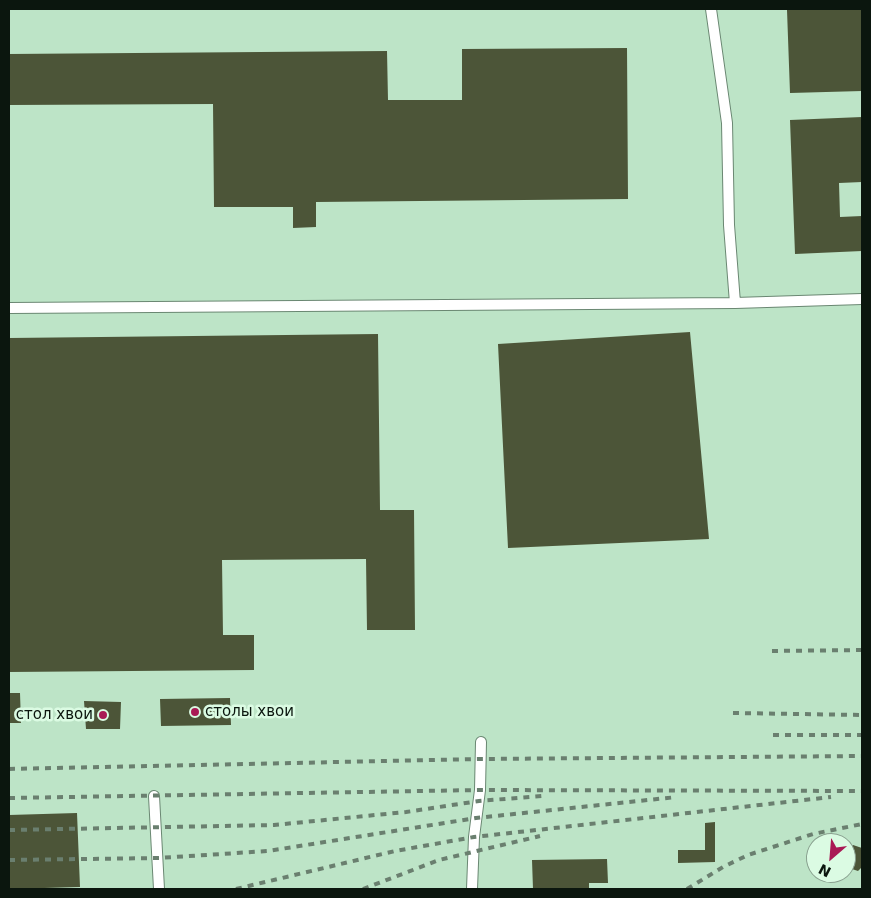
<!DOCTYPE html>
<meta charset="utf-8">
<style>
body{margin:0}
#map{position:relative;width:871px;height:898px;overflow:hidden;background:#ceeed6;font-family:"DejaVu Sans",sans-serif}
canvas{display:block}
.frame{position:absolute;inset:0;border:10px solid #0b160e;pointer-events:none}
.north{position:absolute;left:806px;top:833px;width:50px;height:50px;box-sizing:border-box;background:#dbfbe3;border:1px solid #889f8e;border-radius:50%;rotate:207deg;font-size:14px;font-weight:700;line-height:20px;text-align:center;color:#0b160e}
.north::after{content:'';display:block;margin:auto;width:18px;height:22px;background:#a91955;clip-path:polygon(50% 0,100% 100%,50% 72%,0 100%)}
</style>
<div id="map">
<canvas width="871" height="898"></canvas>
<div class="frame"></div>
<div class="north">N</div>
</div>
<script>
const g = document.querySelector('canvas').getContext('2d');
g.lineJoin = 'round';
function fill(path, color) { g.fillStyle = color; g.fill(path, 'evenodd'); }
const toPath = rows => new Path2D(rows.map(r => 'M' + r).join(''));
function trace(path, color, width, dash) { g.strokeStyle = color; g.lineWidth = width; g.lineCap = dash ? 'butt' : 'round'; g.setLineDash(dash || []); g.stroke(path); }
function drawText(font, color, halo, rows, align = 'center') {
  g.font = font + ' "DejaVu Sans",sans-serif'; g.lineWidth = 5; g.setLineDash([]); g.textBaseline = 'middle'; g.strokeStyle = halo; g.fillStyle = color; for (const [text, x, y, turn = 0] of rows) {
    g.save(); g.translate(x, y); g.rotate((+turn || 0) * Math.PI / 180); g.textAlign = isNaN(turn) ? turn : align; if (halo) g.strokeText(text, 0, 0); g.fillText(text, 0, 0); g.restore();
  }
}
fill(toPath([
 [9,9,862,9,862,889,9,889],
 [816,843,846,843,846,873,816,873]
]), '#bde4c7');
fill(toPath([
 [862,9,862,91,790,93,787,10],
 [627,48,628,199,316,202,316,227,293,228,293,207,214,207,213,104,9,105,9,54,387,51,388,100,462,100,462,49],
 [862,117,862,182,839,183,840,217,862,216,862,251,795,254,790,120],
 [690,332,709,539,508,548,498,344],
 [378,334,380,510,414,510,415,630,367,630,366,559,222,560,223,635,254,635,254,670,9,672,9,338],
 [9,693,20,693,21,723,9,723],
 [230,698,231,725,161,726,160,699],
 [84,701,121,702,120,729,86,729],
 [77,813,80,887,9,889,9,815],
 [715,822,715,862,678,863,678,850,705,850,705,823],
 [853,845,862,848,862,867,858,871,846,867,846,850],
 [607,859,608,883,589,883,589,889,533,889,532,860]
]), '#4c5538');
const service = toPath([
 [711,9,727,123,729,225,735,303],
 [9,308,735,303,862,299],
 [154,796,159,889],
 [472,889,474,837,480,790,481,742]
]);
trace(service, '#6a8772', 12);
trace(service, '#fff', 10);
trace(toPath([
 [772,651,862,650],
 [733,713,862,715],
 [773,735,862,735],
 [9,769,480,759,862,756],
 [9,798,480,790,862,791],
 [9,830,274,825,406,812,479,801,542,796],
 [9,860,159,858,268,851,476,818,677,797],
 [236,889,395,851,474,837,831,797],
 [363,889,439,860,540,836],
 [687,889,723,867,748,855,813,834,862,824]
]), '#6a7f6f', 4, [6, 6]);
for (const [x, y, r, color] of [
 [195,712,5,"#a91955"],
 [103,715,5,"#a91955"]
]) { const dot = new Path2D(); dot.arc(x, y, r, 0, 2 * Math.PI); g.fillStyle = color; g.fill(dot); trace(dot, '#dbfbe3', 2); }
drawText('15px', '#0b160e', '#dbfbe3', [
 ["столы хвои",205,712],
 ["стол хвои",93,715,"right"]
], 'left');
</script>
